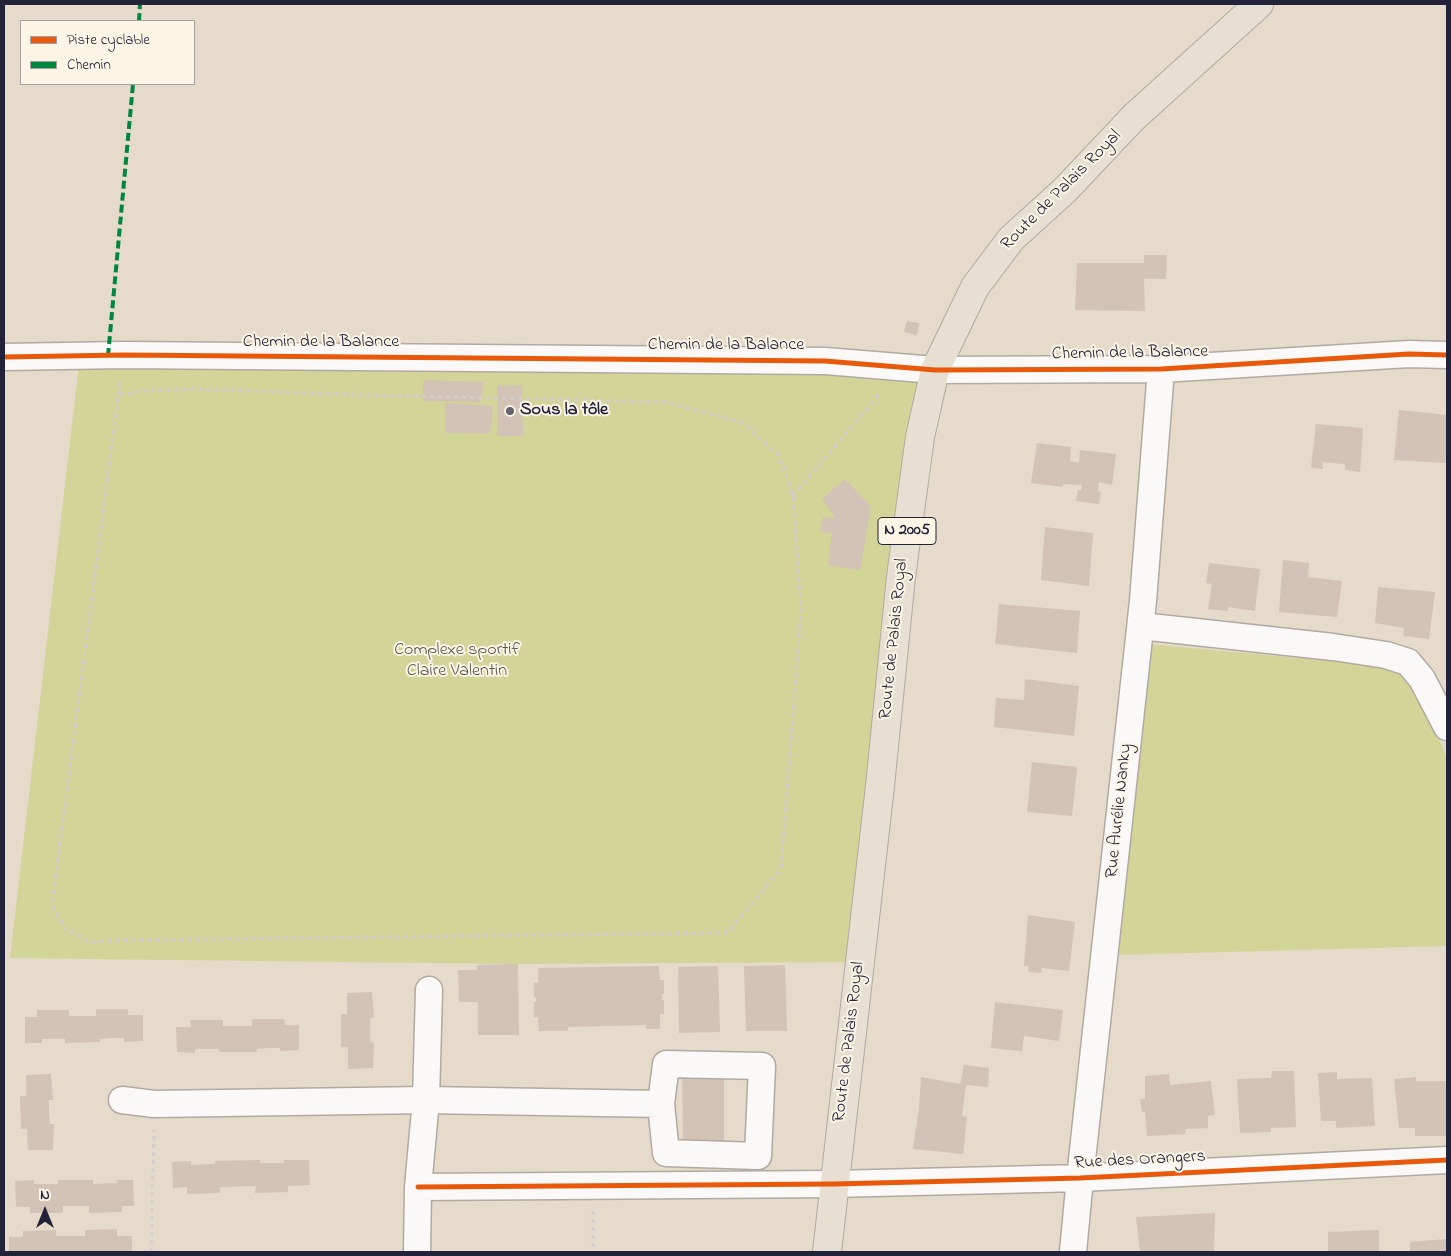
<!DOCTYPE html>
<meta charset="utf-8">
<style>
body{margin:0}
#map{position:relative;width:1451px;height:1256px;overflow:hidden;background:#e6daca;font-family:"Indie Flower",sans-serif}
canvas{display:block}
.frame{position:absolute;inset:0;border:5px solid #22223b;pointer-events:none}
.legend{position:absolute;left:20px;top:20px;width:175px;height:65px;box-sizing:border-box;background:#fcf5e5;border:1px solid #a5a1a1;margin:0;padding:6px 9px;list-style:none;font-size:15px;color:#22223b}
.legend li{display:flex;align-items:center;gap:10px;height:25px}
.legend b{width:25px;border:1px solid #a5a1a1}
.north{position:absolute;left:20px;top:1186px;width:50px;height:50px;-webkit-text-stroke:4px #fcf5e5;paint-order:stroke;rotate:0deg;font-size:14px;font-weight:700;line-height:20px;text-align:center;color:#22223b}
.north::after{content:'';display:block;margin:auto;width:18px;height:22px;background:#22223b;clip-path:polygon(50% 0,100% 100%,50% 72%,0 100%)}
</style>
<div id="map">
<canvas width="1451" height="1256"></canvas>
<div class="frame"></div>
<ul class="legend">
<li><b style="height:6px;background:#e8590c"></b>Piste cyclable</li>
<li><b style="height:6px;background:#00873e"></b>Chemin</li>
</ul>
<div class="north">N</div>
</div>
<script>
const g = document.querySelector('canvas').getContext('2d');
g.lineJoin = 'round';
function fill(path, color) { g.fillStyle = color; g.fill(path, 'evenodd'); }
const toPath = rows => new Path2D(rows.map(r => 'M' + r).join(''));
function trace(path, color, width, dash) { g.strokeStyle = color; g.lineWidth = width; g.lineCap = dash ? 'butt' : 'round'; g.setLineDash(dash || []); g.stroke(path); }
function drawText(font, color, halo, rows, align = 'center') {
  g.font = font + ' "Indie Flower",sans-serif'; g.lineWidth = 4; g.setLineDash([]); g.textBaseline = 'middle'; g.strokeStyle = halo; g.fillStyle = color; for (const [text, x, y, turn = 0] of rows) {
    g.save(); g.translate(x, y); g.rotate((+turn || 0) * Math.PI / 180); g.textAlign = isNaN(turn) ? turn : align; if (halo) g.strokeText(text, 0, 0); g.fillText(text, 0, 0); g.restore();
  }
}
fill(toPath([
 [80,356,935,370,859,962,508,964,10,958],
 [1148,644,1393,667,1412,685,1428,710,1447,759,1447,946,1115,955]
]), '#d2d498');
fill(toPath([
 [1144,255,1167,255,1166,279,1144,279,1145,311,1075,310,1077,263,1144,263],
 [907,321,919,323,917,335,904,332],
 [423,380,484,382,481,402,423,401],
 [522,385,523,436,497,436,497,386],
 [445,403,493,406,490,433,445,433],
 [1399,410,1447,415,1446,463,1394,460],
 [1316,424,1363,428,1360,472,1345,470,1345,464,1322,462,1323,469,1311,468],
 [1037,443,1071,447,1070,461,1079,463,1080,450,1116,454,1112,485,1099,482,1098,491,1101,492,1099,504,1076,501,1078,490,1081,490,1082,485,1063,484,1063,487,1031,483],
 [845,479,871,507,860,570,828,565,832,533,820,532,823,517,834,519,834,516,822,499],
 [1045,527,1093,533,1089,586,1041,580],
 [1283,560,1309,563,1308,577,1342,581,1337,617,1279,612],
 [1209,563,1260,569,1255,611,1228,607,1228,611,1208,609,1212,584,1206,583],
 [1378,587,1435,592,1429,639,1403,636,1404,628,1375,623],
 [999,604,1080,611,1077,653,995,644],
 [1025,679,1079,686,1074,736,994,727,996,698,1024,700],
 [1032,762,1077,767,1072,816,1027,812],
 [1028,915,1075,922,1069,971,1042,968,1041,973,1028,972,1029,966,1024,966],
 [518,964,519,1035,478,1035,478,1002,459,1002,458,970,477,970,477,965],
 [785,965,787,1031,746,1031,744,966],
 [659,966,660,980,664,980,664,994,662,994,662,1000,664,1000,664,1014,660,1014,660,1029,646,1029,646,1025,568,1027,568,1031,539,1031,538,1017,534,1017,534,1002,536,1002,536,997,534,997,534,983,538,982,538,968],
 [718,966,720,1032,679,1033,678,967],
 [372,992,374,1018,370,1018,370,1043,374,1042,373,1068,348,1069,348,1047,341,1047,341,1014,347,1014,347,993],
 [995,1002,1063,1010,1059,1041,1024,1036,1022,1051,991,1048],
 [96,1009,128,1009,128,1015,143,1015,143,1041,124,1042,124,1038,112,1038,100,1039,100,1042,65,1043,65,1039,42,1039,42,1043,25,1043,25,1017,37,1017,37,1010,69,1010,69,1016,96,1016],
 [252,1019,284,1019,285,1025,299,1025,299,1050,280,1051,280,1048,269,1048,257,1049,257,1052,219,1052,219,1049,195,1049,195,1053,177,1052,176,1027,191,1027,190,1020,223,1020,223,1026,252,1026],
 [964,1065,989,1068,988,1087,966,1085,962,1116,967,1117,963,1154,913,1149,919,1108,921,1077,960,1084],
 [682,1071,724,1071,724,1143,683,1143],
 [1272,1071,1294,1071,1296,1127,1271,1128,1271,1132,1240,1133,1237,1079,1271,1078],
 [1337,1072,1337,1079,1372,1078,1375,1126,1336,1128,1336,1121,1321,1121,1318,1073],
 [51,1074,53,1100,49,1100,49,1112,50,1124,54,1124,53,1150,28,1150,27,1129,21,1129,20,1096,26,1096,26,1075],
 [1169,1074,1170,1085,1211,1081,1215,1115,1208,1116,1208,1128,1186,1129,1185,1134,1147,1136,1145,1112,1142,1112,1140,1099,1145,1099,1145,1076],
 [1416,1077,1416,1081,1447,1081,1447,1136,1415,1136,1415,1128,1399,1128,1394,1079],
 [260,1160,260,1163,284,1163,284,1160,309,1160,310,1185,288,1186,288,1192,255,1193,256,1186,220,1187,220,1193,187,1194,187,1187,173,1188,172,1162,191,1161,191,1165,215,1164,215,1161],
 [34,1180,34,1184,58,1184,58,1180,93,1180,93,1184,117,1183,117,1180,133,1180,134,1206,122,1206,122,1212,89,1213,89,1206,63,1206,63,1213,30,1213,30,1207,16,1207,15,1181],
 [1215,1213,1214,1252,1140,1252,1136,1217],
 [117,1229,117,1236,132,1236,132,1252,9,1252,9,1237,23,1237,23,1231,56,1230,56,1236,85,1236,85,1230],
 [1379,1230,1379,1252,1328,1252,1328,1232],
 [1447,1239,1447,1252,1410,1252,1410,1242]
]), '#d3c2b6');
const minor = toPath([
 [4,357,124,355,825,361,935,370,1161,369,1409,354,1447,355],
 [1141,626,1333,647,1386,655,1408,662,1422,679,1447,727],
 [122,1100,154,1104,426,1100,661,1104,666,1064,762,1066,758,1156,666,1153,661,1104],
 [418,1187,834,1184,1080,1178,1447,1160],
 [417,1252,418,1187,426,1100,429,990],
 [1073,1252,1080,1178,1143,601,1161,369]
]);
const major = toPath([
 [827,1252,880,786,901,577,920,437,935,370,975,287,1011,239,1065,190,1134,117,1259,4]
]);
trace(minor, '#b1aaa2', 29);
trace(major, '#b1aaa2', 30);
trace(toPath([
 [119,395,143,391,196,389,360,395,664,402,744,423,779,456,793,496,801,611,781,869,727,933,131,940,91,942,65,929,52,905,120,382],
 [793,496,881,392],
 [593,1211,593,1252],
 [151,1252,154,1130]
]), '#d2cfcd', 3, [4, 4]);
trace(minor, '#fbf9f7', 26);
trace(major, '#e7e0d2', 28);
trace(toPath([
 [139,21,140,4],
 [108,356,133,84]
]), '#00873e', 4, [8, 4]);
trace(toPath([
 [4,357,124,355,825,361,935,370,1161,369,1409,354,1447,355],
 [418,1187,834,1184,1080,1178,1447,1160]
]), '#e8590c', 5);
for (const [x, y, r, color] of [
 [510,411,5,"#67626d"]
]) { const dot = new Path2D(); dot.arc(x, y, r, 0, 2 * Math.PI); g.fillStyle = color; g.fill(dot); trace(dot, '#fcf5e5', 2); }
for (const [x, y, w] of [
 [907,531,58]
]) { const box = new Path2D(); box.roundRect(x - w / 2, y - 13.5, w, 27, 4); g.fillStyle = '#fcf5e5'; g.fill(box); trace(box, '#22223b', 1); }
drawText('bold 16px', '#22223b', null, [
 ["N 2005",907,531]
]);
drawText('18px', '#22223b', '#fcf5e5', [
 ["Route de Palais Royal",1062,191,-45],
 ["Chemin de la Balance",321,343],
 ["Chemin de la Balance",726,346],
 ["Chemin de la Balance",1130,354,-1],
 ["Route de Palais Royal",895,639,-84],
 ["Rue Aurélie Nanky",1120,811,-84],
 ["Route de Palais Royal",850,1042,-83],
 ["Rue des Orangers",1140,1161,-3]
]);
drawText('bold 18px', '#22223b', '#fcf5e5', [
 ["Sous la tôle",520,411]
], 'left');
drawText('18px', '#52564b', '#fcf5e5', [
 ["Complexe sportif",457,651],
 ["Claire Valentin",457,672]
]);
</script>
